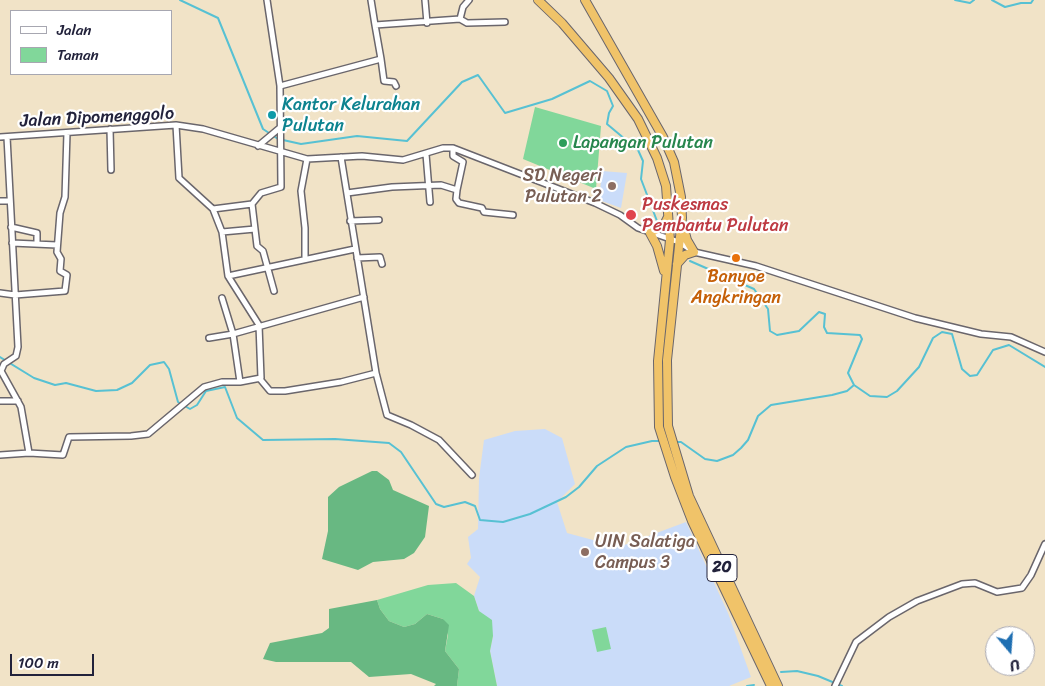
<!DOCTYPE html>
<style>
body{margin:0}
#map{position:relative;width:1045px;height:686px;overflow:hidden;background:#f1e3c7;font-family:Sriracha,sans-serif}
canvas{display:block}
.legend{position:absolute;left:10px;top:10px;width:162px;height:65px;box-sizing:border-box;background:#fff;border:1px solid #a7a7b1;margin:0;padding:6px 9px;list-style:none;font-size:15px;color:#22223b}
.legend li{display:flex;align-items:center;gap:10px;height:25px}
.legend b{width:25px;border:1px solid #a7a7b1}
.north{position:absolute;left:985px;top:626px;width:50px;height:50px;box-sizing:border-box;background:#fff;border:1px solid #a7a7b1;border-radius:50%;rotate:162deg;font-size:14px;font-weight:700;line-height:20px;text-align:center;color:#22223b}
.north::after{content:'';display:block;margin:auto;width:18px;height:22px;background:#1f6fb2;clip-path:polygon(50% 0,100% 100%,50% 72%,0 100%)}
.scale{position:absolute;left:10px;top:654px;width:84px;height:22px;box-sizing:border-box;border:2px solid #22223b;border-top:0;padding-left:6px;font-size:15px;line-height:18px;white-space:nowrap;color:#22223b;-webkit-text-stroke:4px #fff;paint-order:stroke}
</style>
<div id="map">
<canvas width="1045" height="686"></canvas>
<ul class="legend">
<li><b style="height:6px;background:#fff"></b>Jalan</li>
<li><b style="height:14px;background:#81d79a"></b>Taman</li>
</ul>
<div class="north">U</div>
<div class="scale">100 m</div>
</div>
<script>
const g = document.querySelector('canvas').getContext('2d');
g.lineJoin = 'round';
function fill(path, color) { g.fillStyle = color; g.fill(path, 'evenodd'); }
const toPath = rows => new Path2D(rows.map(r => 'M' + r).join(''));
function trace(path, color, width, dash) { g.strokeStyle = color; g.lineWidth = width; g.lineCap = dash ? 'butt' : 'round'; g.setLineDash(dash || []); g.stroke(path); }
function drawText(font, color, halo, rows, align = 'center') {
  g.font = font + ' Sriracha,sans-serif'; g.lineWidth = 4.5; g.setLineDash([]); g.textBaseline = 'middle'; g.strokeStyle = halo; g.fillStyle = color; for (const [text, x, y, turn = 0] of rows) {
    g.save(); g.translate(x, y); g.rotate((+turn || 0) * Math.PI / 180); g.textAlign = isNaN(turn) ? turn : align; if (halo) g.strokeText(text, 0, 0); g.fillText(text, 0, 0); g.restore();
  }
}
fill(toPath([
 [602,171,627,173,621,208,599,200],
 [545,429,562,438,575,484,557,502,567,533,619,547,686,522,728,613,751,677,729,686,497,686,490,651,493,636,479,611,474,596,480,577,467,564,471,558,468,537,478,529,479,478,484,440,515,431]
]), '#cadcf9');
fill(toPath([
 [535,107,601,126,596,189,523,159],
 [456,583,474,596,479,611,492,620,493,636,490,651,497,686,457,686,459,669,445,651,448,635,443,619,427,614,415,624,404,627,389,621,380,609,377,600,428,585],
 [606,627,611,649,597,652,592,630]
]), '#81d79a');
fill(toPath([
 [372,471,377,471,389,480,393,490,429,506,425,537,414,553,404,559,373,562,358,570,322,559,328,531,328,497,339,487],
 [377,600,380,609,389,621,404,627,415,624,427,614,443,619,449,625,445,651,459,669,457,686,434,686,436,684,411,674,369,677,351,662,276,662,263,659,270,643,322,633,329,628,329,609]
]), '#68b882');
trace(toPath([
 [180,0,218,18,263,129,278,139],
 [955,0,970,3,974,0],
 [992,0,1005,7,1021,3,1031,3,1033,0],
 [283,140,301,144,357,136,407,141,462,82,478,75,505,113,552,99,590,81,607,91,613,106,609,113,607,124,638,150,643,161,641,179,657,221],
 [690,261,754,289,768,309,770,331,777,335,799,331,819,312,825,314,824,327,827,333,860,335,862,339,848,373,854,385,870,396,887,397,897,391,919,367,933,338,942,332,952,334,962,369,970,376,977,375,993,350,1009,345,1045,367],
 [0,357,34,378,55,385,66,383,96,391,117,390,132,383,150,365,164,362,169,369,178,402,190,409,197,405,206,391,225,387,237,418,263,440,335,439,389,443,401,452,436,504,444,507,465,502,475,506,480,520,503,522,530,514,566,497,579,487,597,466,626,447,652,441,661,441],
 [675,442,681,442,705,459,717,461,733,455,741,448,748,440,758,416,771,405,832,395,847,391,854,385],
 [781,672,797,671,818,676,842,686],
 [747,686,754,685]
]), '#57c1d3', 2);
const minor = toPath([
 [371,0,375,25],
 [425,0,427,23],
 [460,19,463,7,469,0],
 [381,59,384,81,394,82,396,86],
 [280,86,381,59,375,25,460,19,467,23,505,22],
 [110,129,111,170],
 [0,137,176,125,203,129,307,159,362,156,403,160,443,148,453,148,595,203,620,215,638,228,679,242,694,252,756,266,915,318,981,334,1011,337,1045,352],
 [258,146,282,126],
 [453,148,453,156,463,162,457,190],
 [426,154,430,202],
 [347,193,392,187,441,185,457,190,456,199,459,203,482,208,484,212,513,215],
 [0,201,10,201],
 [252,204,257,246,263,251,274,291],
 [213,209,252,204,261,193,281,187,280,86,267,0],
 [350,221,379,220],
 [11,227,37,233,37,243],
 [222,232,255,229],
 [12,243,57,245],
 [305,258,305,228,301,191,307,159],
 [357,258,380,257,382,264],
 [228,276,355,249],
 [0,293,15,295,65,291,67,275,60,271,61,259,57,252,60,213,65,197,67,133],
 [222,298,233,334,240,382],
 [209,338,233,334,364,297],
 [376,373,387,415,411,425,439,440,472,475],
 [260,379,270,391,285,391,341,382,376,373,341,157],
 [0,401,18,401],
 [29,453,63,455,69,437,131,436,148,434,204,387,222,382,240,382,261,378,259,325,228,276,222,232,213,209,179,178,176,125],
 [0,455,29,453,21,407,1,371,4,364,16,356,18,347,7,137],
 [835,686,856,642,889,617,917,601,962,584,975,583,997,592,1022,588,1031,575,1045,544]
]);
const trunk = toPath([
 [538,0,562,23,609,78,638,119,657,158,666,186,670,240,658,361,659,427,675,477,692,521,771,686],
 [585,0,663,137,674,162,681,197,682,218,667,360,668,426,689,496,778,686],
 [677,264,685,255,694,252,687,240,683,225],
 [664,271,657,246,650,233,664,225,668,217]
]);
trace(minor, '#6a666c', 8);
trace(trunk, '#6a666c', 10);
trace(minor, '#fff', 5);
trace(trunk, '#f0c369', 8);
for (const [x, y, r, color] of [
 [272,115,5,"#0f9aa8"],
 [563,143,5,"#2e9e5b"],
 [612,186,5,"#8d6e63"],
 [631,215,6,"#e0444e"],
 [736,258,5,"#e8710a"],
 [585,552,5,"#8d6e63"]
]) { const dot = new Path2D(); dot.arc(x, y, r, 0, 2 * Math.PI); g.fillStyle = color; g.fill(dot); trace(dot, '#fff', 2); }
for (const [x, y, w] of [
 [722,568,30]
]) { const box = new Path2D(); box.roundRect(x - w / 2, y - 13.5, w, 27, 4); g.fillStyle = '#fff'; g.fill(box); trace(box, '#22223b', 1); }
drawText('bold 16px', '#22223b', null, [
 ["20",722,568]
]);
drawText('18px', '#0d838f', '#fff', [
 ["Kantor Kelurahan",282,105],
 ["Pulutan",282,126]
], 'left');
drawText('18px', '#22223b', '#fff', [
 ["Jalan Dipomenggolo",97,118,-3]
]);
drawText('18px', '#27864d', '#fff', [
 ["Lapangan Pulutan",573,143]
], 'left');
drawText('18px', '#785e54', '#fff', [
 ["SD Negeri",602,176],
 ["Pulutan 2",602,197],
 ["UIN Salatiga",595,542,"left"],
 ["Campus 3",595,563,"left"]
], 'right');
drawText('18px', '#be3a42', '#fff', [
 ["Puskesmas",642,205],
 ["Pembantu Pulutan",642,226]
], 'left');
drawText('18px', '#c56008', '#fff', [
 ["Banyoe",736,277],
 ["Angkringan",736,298]
]);
</script>
